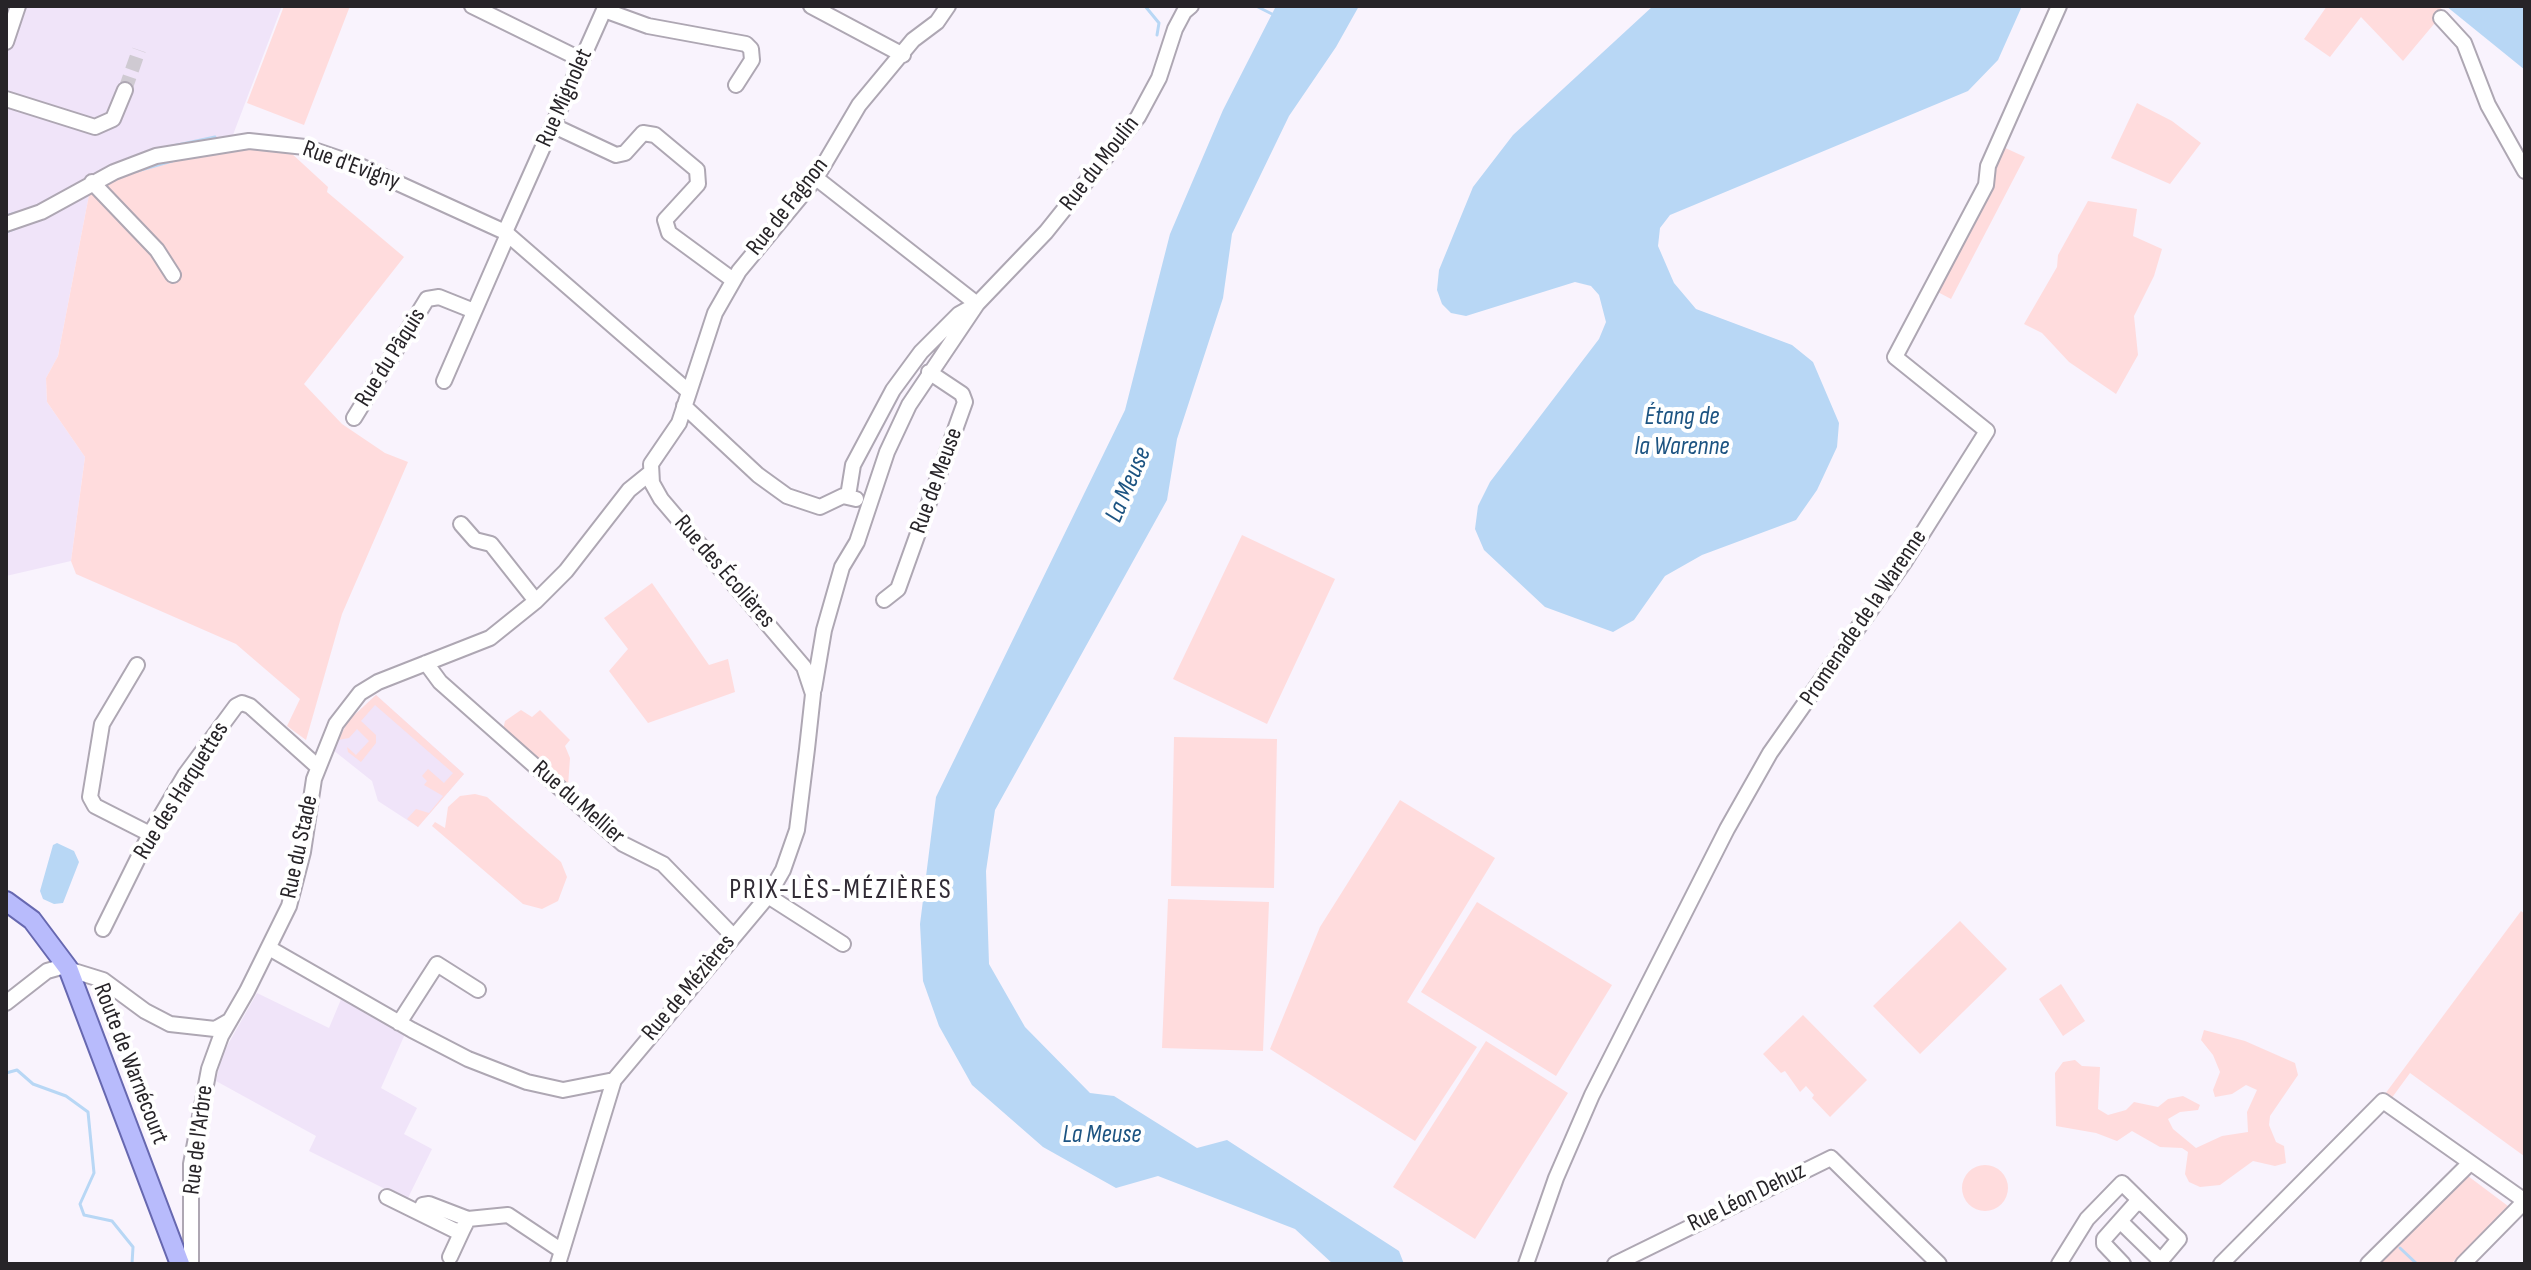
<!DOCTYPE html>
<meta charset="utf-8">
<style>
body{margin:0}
#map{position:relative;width:2531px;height:1270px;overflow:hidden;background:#f9f3fd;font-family:"Sofia Sans Condensed",sans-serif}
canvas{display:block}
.frame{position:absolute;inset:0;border:8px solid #272428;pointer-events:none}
</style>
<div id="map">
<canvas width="2531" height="1270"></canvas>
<div class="frame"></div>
</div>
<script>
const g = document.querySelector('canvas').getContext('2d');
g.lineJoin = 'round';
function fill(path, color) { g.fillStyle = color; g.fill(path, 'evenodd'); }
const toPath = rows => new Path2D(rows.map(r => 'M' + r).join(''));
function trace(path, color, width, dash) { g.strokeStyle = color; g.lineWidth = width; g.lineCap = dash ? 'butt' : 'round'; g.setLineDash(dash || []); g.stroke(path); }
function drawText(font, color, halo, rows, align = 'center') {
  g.font = font + ' "Sofia Sans Condensed",sans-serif'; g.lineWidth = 8; g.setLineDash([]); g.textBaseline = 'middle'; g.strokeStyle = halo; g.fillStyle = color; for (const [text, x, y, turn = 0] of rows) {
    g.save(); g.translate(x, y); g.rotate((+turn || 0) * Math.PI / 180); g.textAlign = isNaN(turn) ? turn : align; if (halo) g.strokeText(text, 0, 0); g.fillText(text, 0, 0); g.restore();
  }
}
fill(toPath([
 [6,6,282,6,228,148,89,195,58,356,46,378,47,402,85,457,71,561,6,576],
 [376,695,464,774,418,827,378,801,372,781,333,750,349,720],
 [257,993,329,1028,342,997,405,1034,381,1088,417,1108,404,1134,432,1149,407,1200,309,1151,316,1136,216,1081,222,1055]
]), '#f0e4f9');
fill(toPath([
 [284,6,350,6,304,125,247,103],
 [2327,6,2439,6,2444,12,2403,61,2361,17,2330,57,2304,39],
 [2137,103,2172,121,2201,143,2170,184,2111,158],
 [2001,146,2025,157,1951,299,1934,290],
 [228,148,290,152,328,187,327,192,404,257,304,384,342,424,385,453,408,462,342,614,306,740,287,726,300,699,236,644,76,574,71,561,85,457,47,402,46,378,58,356,89,195,101,184,139,167],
 [2088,201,2137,209,2133,236,2162,249,2154,276,2134,316,2138,355,2116,394,2069,362,2042,333,2024,324,2057,267,2058,255],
 [1242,535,1335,579,1267,724,1173,679],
 [652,583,709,665,728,659,735,692,648,723,609,671,628,649,604,618],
 [376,695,464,774,418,827,407,819,416,809,429,813,443,796,424,785,427,781,422,776,428,769,444,783,453,773,375,705,361,721,376,735,376,743,361,762,348,752,347,747,356,755,369,741,357,729,349,738,338,740,349,720],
 [521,710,532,717,540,710,570,740,565,746,570,758,568,786,503,730,505,721],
 [1174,737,1277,739,1274,888,1171,886],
 [475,794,487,797,561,862,567,877,558,901,542,909,523,904,432,826,435,822,445,828,448,807,460,796],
 [1400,800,1495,858,1407,1002,1477,1047,1415,1141,1270,1049,1320,927],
 [1168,899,1269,902,1263,1051,1162,1048],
 [1477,902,1612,985,1556,1076,1421,992],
 [2521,911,2525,914,2524,1156,2410,1073,2391,1099,2385,1094],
 [1960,921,2007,969,1920,1054,1873,1006],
 [2061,984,2085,1021,2063,1036,2039,999],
 [1803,1015,1867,1080,1830,1117,1812,1098,1814,1095,1806,1086,1800,1092,1785,1071,1781,1073,1763,1054],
 [2204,1030,2245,1041,2295,1063,2298,1075,2270,1116,2269,1125,2276,1142,2284,1146,2286,1163,2275,1166,2253,1161,2220,1185,2200,1187,2189,1182,2185,1174,2188,1152,2182,1148,2160,1147,2132,1131,2117,1141,2096,1133,2056,1126,2055,1073,2063,1062,2075,1060,2082,1066,2100,1067,2098,1109,2108,1115,2126,1110,2134,1102,2158,1107,2168,1099,2183,1096,2200,1105,2198,1110,2180,1112,2168,1119,2173,1129,2196,1148,2222,1136,2248,1132,2247,1112,2257,1090,2246,1085,2232,1094,2215,1097,2213,1090,2220,1072,2213,1055,2201,1040],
 [1486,1041,1568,1093,1475,1239,1393,1187],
 '1962 1188a23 23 0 1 1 46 0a23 23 0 1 1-46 0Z',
 [2468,1176,2508,1206,2451,1264,2380,1264]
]), '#ffdcdd');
fill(toPath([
 [1276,6,1359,6,1336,47,1289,116,1232,234,1223,298,1177,439,1167,500,995,810,986,871,989,964,1025,1027,1090,1093,1114,1096,1197,1148,1227,1140,1399,1251,1404,1264,1333,1264,1295,1229,1158,1176,1116,1188,1043,1147,972,1085,939,1026,923,981,920,924,936,797,1125,410,1170,234,1223,110],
 [1653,6,2022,6,1998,60,1968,91,1670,215,1660,228,1658,246,1674,283,1696,309,1792,345,1813,362,1839,423,1837,447,1817,490,1796,520,1702,555,1665,576,1634,620,1613,632,1545,607,1484,550,1475,529,1478,506,1490,482,1599,339,1606,322,1599,295,1591,286,1575,282,1466,316,1451,313,1442,304,1437,290,1439,270,1473,187,1513,135],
 [2446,6,2525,6,2525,70],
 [57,843,74,851,79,862,63,903,54,904,43,899,40,891,53,845]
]), '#b8d7f5');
trace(toPath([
 [1145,6,1159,23,1157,35],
 [1256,6,1274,15],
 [168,147,215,137],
 [137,171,172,161],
 [35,207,116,164],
 [6,216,16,213],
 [6,232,26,224],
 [6,1073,17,1070,33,1084,66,1096,88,1112,94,1173,80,1204,84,1215,112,1221,133,1247,132,1264],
 [2400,1248,2417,1264]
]), '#b8d7f5', 3);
trace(toPath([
 [125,90,139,50]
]), '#cfcad2', 14, [14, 7]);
const minor = toPath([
 [472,6,582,60],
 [811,6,903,55],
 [2441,18,2464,43,2488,105,2525,171],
 [6,42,18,6],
 [6,99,95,127,113,119,125,90],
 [554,126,616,155,625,153,643,133,655,135,697,170,698,184,665,220,669,233,733,280],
 [816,178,977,304,959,314,921,352,893,390,853,465,848,496],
 [92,182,157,250,173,275],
 [6,224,41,212,114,172,156,156,249,141,305,147,358,165,505,232,688,391],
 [505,232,604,10,648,26,746,44,751,49,752,60,736,85],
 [444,381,508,234],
 [684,406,758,475,787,496,820,507,843,496,856,499],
 [354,418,427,299,439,297,474,311],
 [461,524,475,540,491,544,536,601],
 [884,600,898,589,965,402,962,394,929,372],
 [426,663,440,682,623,844,663,864,733,936],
 [137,665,102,724,90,797,95,806,150,834],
 [814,689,824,630,842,567,857,542,887,452,909,405,977,304,1046,232,1138,117,1159,78,1175,29,1184,12,1191,6],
 [768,896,843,944],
 [103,929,150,834,185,775,236,706,242,703,250,706,318,767],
 [269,948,412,1030,468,1059,527,1082,563,1090,614,1080],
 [6,1003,47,971,61,967,103,980,145,1011,170,1024,215,1029,229,1021],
 [399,1023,437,964,478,990],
 [387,1197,456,1231,463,1229,468,1219],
 [420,1212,423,1205,429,1204,468,1219,508,1215,562,1251],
 [2120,1221,2161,1261],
 [450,1257,463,1229],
 [191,1264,191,1164,209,1069,221,1036,247,991,289,906,303,852,314,779,336,724,360,693,378,682,490,638,536,601,566,571,629,490,650,473],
 [558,1264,614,1080,768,896,783,870,797,830,807,749,813,694,804,667,661,499,652,483,651,464,679,423,715,313,739,271,816,178,859,105,913,40,937,22,948,6],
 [1526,1264,1556,1178,1592,1095,1727,829,1770,753,1905,561,1987,431,1895,357,1986,185,1988,166,2059,6],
 [1615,1264,1831,1158,1939,1264],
 [2059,1264,2087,1219,2122,1183,2179,1239,2158,1264],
 [2123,1264,2104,1244,2104,1239,2136,1203,2142,1204],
 [2221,1264,2383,1101,2525,1201,2463,1264],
 [2368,1264,2470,1163]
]);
const major = toPath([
 [6,901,32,920,68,968,180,1264]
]);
trace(minor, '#aea7b3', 18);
trace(major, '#6768b0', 22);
trace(minor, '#fff', 14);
trace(major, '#b8bbfc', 18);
drawText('24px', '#272428', '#fff', [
 ["Rue Mignolet",565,98,-66],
 ["Rue du Moulin",1100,164,-52],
 ["Rue d'Evigny",351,166,20],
 ["Rue de Fagnon",788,207,-52],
 ["Rue du Pâquis",391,358,-58],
 ["Rue de Meuse",937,481,-70],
 ["Rue des Écolières",724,572,49],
 ["Promenade de la Warenne",1864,618,-56],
 ["Rue des Harquettes",182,791,-58],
 ["Rue du Mellier",578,803,41],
 ["Rue du Stade",300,847,-78],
 ["Rue de Mézières",689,988,-50],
 ["Route de Warnécourt",130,1064,69],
 ["Rue de l'Arbre",199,1140,-83],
 ["Rue Léon Dehuz",1747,1198,-26]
]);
drawText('italic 26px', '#1d5482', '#fff', [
 ["Étang de",1682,417],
 ["la Warenne",1682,447],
 ["La Meuse",1129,485,-67],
 ["La Meuse",1102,1135]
]);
g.letterSpacing = '2px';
drawText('28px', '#322c36', '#fff', [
 ["PRIX-LÈS-MÉZIÈRES",841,891]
]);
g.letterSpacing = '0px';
</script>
